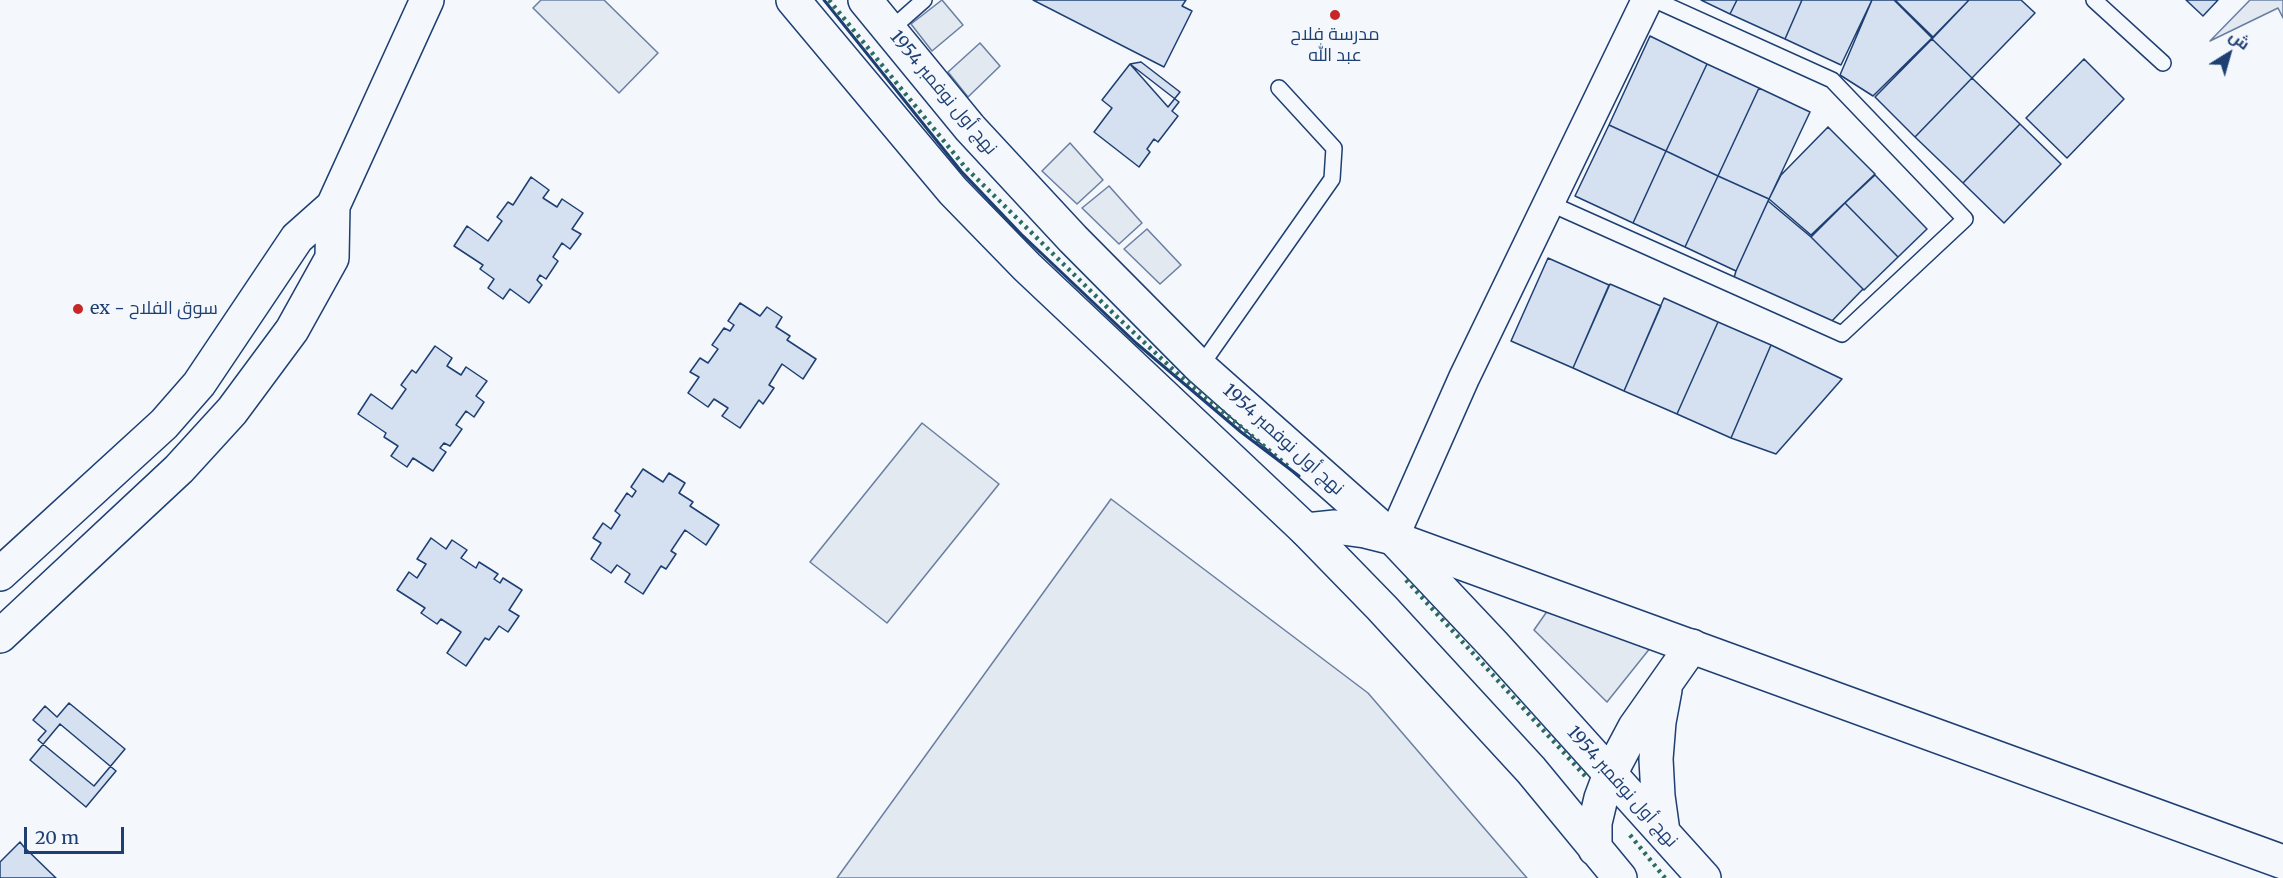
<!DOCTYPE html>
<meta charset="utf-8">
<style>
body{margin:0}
#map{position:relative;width:2283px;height:878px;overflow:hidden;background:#f4f7fb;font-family:Merriweather,Cairo,serif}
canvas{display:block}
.north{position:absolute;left:2199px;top:24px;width:60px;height:60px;-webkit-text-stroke:4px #f4f7fb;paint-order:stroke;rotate:37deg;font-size:16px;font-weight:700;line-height:24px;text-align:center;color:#1d3f73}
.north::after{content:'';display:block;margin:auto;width:21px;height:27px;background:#1d3f73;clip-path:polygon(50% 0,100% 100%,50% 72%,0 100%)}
.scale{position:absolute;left:24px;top:827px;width:100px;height:27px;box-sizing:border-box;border:3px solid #1d3f73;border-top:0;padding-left:8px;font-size:18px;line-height:21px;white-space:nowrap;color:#1d3f73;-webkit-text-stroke:4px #f4f7fb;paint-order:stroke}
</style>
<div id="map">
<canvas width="2283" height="878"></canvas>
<div class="north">ش</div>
<div class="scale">20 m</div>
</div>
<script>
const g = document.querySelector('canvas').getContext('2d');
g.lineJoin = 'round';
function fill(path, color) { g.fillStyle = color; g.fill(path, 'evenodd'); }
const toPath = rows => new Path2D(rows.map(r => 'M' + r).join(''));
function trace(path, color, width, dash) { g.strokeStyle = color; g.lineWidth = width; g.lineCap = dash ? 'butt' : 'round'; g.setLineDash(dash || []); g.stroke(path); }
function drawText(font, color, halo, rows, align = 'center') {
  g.font = font + ' Merriweather,Cairo,serif'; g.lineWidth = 4.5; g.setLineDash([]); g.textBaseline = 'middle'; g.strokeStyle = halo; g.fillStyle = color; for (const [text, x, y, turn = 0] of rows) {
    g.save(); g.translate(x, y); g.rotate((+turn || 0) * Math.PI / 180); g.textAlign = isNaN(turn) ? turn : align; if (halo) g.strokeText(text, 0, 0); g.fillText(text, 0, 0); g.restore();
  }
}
const green = toPath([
 [541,0,604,0,658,53,619,93,533,8,541,0],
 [942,0,963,25,932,51,911,24,942,0],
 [2250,0,2283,0,2283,18,2278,8,2210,41,2250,0],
 [980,43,1000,66,968,97,948,72,980,43],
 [1070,143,1103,180,1077,204,1042,171,1070,143],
 [1109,186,1142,223,1119,244,1082,208,1109,186],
 [1147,229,1181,265,1160,284,1124,249,1147,229],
 [922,423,999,484,887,623,810,562,922,423],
 [1111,499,1368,693,1527,878,837,878,1111,499],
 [1548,610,1651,647,1607,702,1534,630,1548,610]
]);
fill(green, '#e3e9f0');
trace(green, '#687fa3', 1.5);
const building = toPath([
 [1033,0,1186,0,1182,6,1192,11,1164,67,1033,0],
 [1701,0,1737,0,1730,14,1701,0],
 [1737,0,1802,0,1785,39,1730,14,1737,0],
 [1802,0,1872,0,1841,65,1785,39,1802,0],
 [1872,0,1894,0,1932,38,1873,96,1840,75,1872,0],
 [1895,0,1969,0,1933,37,1895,0],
 [1969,0,2021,0,2035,13,1972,78,1932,39,1969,0],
 [2186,0,2218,0,2203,16,2186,0],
 [1650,36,1707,64,1666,151,1609,125,1650,36],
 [1932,39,1972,78,1915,137,1875,97,1932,39],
 [2084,59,2124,99,2067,158,2026,118,2084,59],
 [1141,62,1180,92,1168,107,1130,64,1141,62],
 [1130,64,1179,102,1172,111,1178,116,1158,142,1154,139,1147,149,1150,152,1139,167,1094,132,1112,108,1102,100,1130,64],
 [1707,64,1759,88,1718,176,1666,151,1707,64],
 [1972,78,2020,124,1963,183,1915,137,1972,78],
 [1759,88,1810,112,1769,199,1718,176,1759,88],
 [2020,124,2061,164,2004,223,1963,183,2020,124],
 [1609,125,1666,151,1633,223,1575,196,1609,125],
 [1828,127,1875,174,1811,235,1769,199,1781,175,1828,127],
 [1666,151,1718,176,1685,247,1633,223,1666,151],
 [1875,175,1927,229,1898,257,1845,203,1875,175],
 [1718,176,1769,199,1736,271,1685,247,1718,176],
 [531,177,549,190,543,198,557,207,562,199,583,213,572,229,581,234,570,249,562,243,553,257,558,261,546,279,540,275,537,280,542,285,529,303,510,289,503,299,488,288,494,279,480,269,483,265,454,246,467,226,488,241,502,221,497,217,508,202,513,205,531,177],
 [1768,201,1811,237,1863,289,1829,324,1733,281,1736,271,1768,201],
 [1845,203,1898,257,1864,290,1811,237,1845,203],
 [1548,258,1609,285,1573,368,1511,341,1548,258],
 [1610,284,1661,306,1624,391,1573,368,1610,284],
 [1664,298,1718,322,1677,414,1624,391,1664,298],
 [740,303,760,316,767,307,782,317,776,327,790,336,787,340,816,359,803,379,782,364,769,385,774,388,763,404,759,400,740,428,722,416,728,408,714,399,708,407,688,393,699,377,690,372,700,358,708,363,718,349,712,345,724,328,730,331,734,325,728,321,740,303],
 [1718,322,1771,345,1731,438,1677,414,1718,322],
 [1771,345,1842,379,1776,454,1731,438,1771,345],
 [435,346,452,358,447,366,461,375,466,367,487,381,476,396,484,402,474,417,466,411,456,425,462,429,450,446,444,443,440,448,446,452,433,471,413,458,407,467,391,456,398,446,384,437,386,433,358,414,371,394,392,409,406,389,401,385,412,370,416,373,435,346],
 [643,469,663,482,669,473,685,483,679,493,693,502,690,506,719,525,706,545,685,530,671,551,676,554,666,569,661,566,643,594,625,582,630,574,617,565,611,573,591,559,601,543,593,538,603,523,611,529,620,515,615,511,627,493,632,497,636,491,631,487,643,469],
 [431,538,446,549,452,540,467,550,461,558,476,568,479,562,498,574,494,579,500,583,503,578,522,590,509,610,519,616,508,632,499,626,489,640,485,638,466,666,447,653,461,632,441,619,437,624,421,613,425,608,397,590,409,572,417,578,426,564,417,559,431,538],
 [69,703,125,749,94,786,38,740,46,731,33,720,45,706,57,717,69,703],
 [60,724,116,771,86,807,30,760,60,724],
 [20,842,24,847,56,878,0,878,0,862,20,842]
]);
fill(building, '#d5e0f0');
trace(building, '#1d3f73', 1.5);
const lane = toPath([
 [2094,0,2163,63],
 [890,30,924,0],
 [1549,203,1842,334,1965,219,1832,80,1655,0],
 [1200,367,1332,179,1334,148,1279,88]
]);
const street = toPath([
 [1393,538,1464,378,1647,0]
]);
const secondary = toPath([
 [0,574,164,424,199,384,297,238,333,206],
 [0,636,179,469,232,411,292,330,332,258,333,206,427,0]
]);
const primary = toPath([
 [1306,530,1335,527,1365,531,1393,538,2283,862]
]);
const highway = toPath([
 [793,0,953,191,1027,267,1306,530,1382,608,1531,770,1620,878],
 [865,0,970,128,1073,239,1200,367,1393,538,1493,644,1704,878],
 [1663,832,1658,796,1656,759,1659,722,1665,690],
 [1595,849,1595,823,1601,798,1610,774,1635,727,1692,646]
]);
trace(lane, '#1d3f73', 18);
trace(street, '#1d3f73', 33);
trace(secondary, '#1d3f73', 36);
trace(primary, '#1d3f73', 36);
trace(highway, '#1d3f73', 36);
trace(lane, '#f4f7fb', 15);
trace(street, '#f4f7fb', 30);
trace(secondary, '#f4f7fb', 33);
trace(primary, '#f4f7fb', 33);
trace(highway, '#f4f7fb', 33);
trace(toPath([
 [829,0,965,167,1115,315,1180,376,1289,467],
 [1406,580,1586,777],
 [1630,835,1665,878]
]), '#2c6c60', 4.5, [3, 4.5]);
trace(toPath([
 [824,0,961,171,1021,234,1136,343,1241,432,1299,476]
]), '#1d3f73', 3);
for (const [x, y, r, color] of [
 [1335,15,6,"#c62828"],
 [78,309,6,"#c62828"]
]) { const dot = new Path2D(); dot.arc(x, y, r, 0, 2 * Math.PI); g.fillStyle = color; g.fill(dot); trace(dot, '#f4f7fb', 2); }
drawText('18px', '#1d3f73', '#f4f7fb', [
 ["مدرسة فلاح",1335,35],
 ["عبد الله",1335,56],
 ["ex - سوق الفلاح",90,309,"left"]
]);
drawText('18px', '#1d3f73', '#f4f7fb', [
 ["نهج أول نوفمبر 1954",943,93,50],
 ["نهج أول نوفمبر 1954",1283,440,42],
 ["نهج أول نوفمبر 1954",1622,787,48]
]);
</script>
